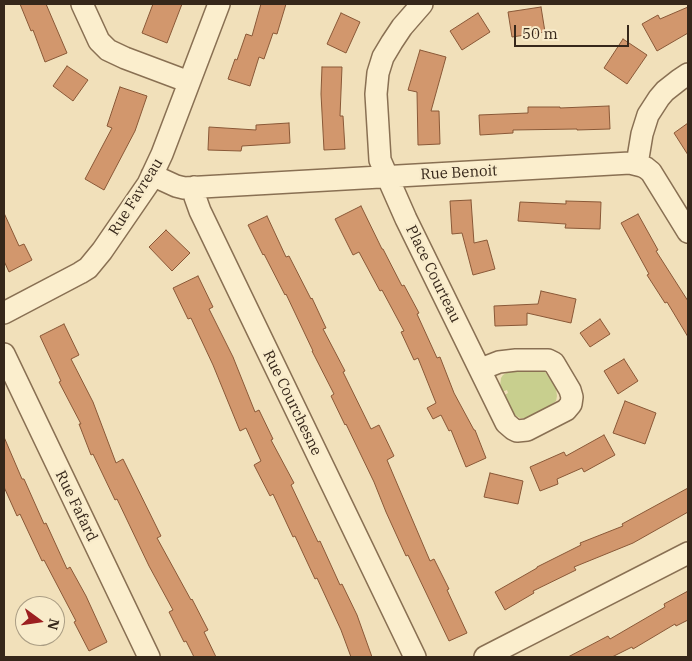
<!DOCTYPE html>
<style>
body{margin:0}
#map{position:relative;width:692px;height:661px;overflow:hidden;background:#f1e0ba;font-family:"IBM Plex Serif",serif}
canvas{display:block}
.frame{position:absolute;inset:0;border:5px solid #36271a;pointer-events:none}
.north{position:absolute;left:15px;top:596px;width:50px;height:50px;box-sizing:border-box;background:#f8ebca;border:1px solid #aa9d84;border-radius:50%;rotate:104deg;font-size:14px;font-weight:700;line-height:20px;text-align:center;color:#36271a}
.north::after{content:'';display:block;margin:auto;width:18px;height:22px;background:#9c1f20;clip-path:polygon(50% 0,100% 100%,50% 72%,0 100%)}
.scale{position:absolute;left:514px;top:25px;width:115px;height:22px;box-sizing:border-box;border:2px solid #36271a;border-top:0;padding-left:6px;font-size:15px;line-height:18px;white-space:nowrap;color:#36271a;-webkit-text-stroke:4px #f8ebca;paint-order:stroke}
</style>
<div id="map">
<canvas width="692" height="661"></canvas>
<div class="frame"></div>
<div class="north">N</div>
<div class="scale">50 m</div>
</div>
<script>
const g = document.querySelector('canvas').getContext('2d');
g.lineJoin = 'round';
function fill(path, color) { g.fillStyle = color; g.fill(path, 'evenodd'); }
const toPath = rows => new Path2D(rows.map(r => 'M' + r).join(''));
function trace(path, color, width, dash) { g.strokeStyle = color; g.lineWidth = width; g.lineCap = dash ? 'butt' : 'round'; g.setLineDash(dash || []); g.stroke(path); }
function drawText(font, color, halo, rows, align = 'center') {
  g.font = font + ' "IBM Plex Serif",serif'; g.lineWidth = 5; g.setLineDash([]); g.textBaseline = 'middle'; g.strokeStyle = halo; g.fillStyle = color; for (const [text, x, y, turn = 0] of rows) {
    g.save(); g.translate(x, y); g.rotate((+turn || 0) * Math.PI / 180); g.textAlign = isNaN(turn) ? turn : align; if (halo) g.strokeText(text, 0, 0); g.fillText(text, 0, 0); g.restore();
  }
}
fill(toPath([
 [511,370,542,370,545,372,556,388,557,396,556,401,548,407,527,418,520,418,516,416,510,410,503,396,508,393,507,390,502,392,500,387,501,378,503,375]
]), '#c8cf8e');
const building = toPath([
 [20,4,46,4,67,53,45,62,33,30,31,31,20,4],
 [153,4,182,4,167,43,142,33,153,4],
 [261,4,286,4,277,34,273,33,264,59,259,57,250,86,228,79,235,59,237,60,246,34,252,36,261,4],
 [541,7,545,32,512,37,508,12,541,7],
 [688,7,688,33,657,51,642,24,658,15,660,19,688,7],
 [341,13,360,22,346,53,327,44,341,13],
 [478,13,490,32,462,50,450,31,478,13],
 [623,39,647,55,627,84,604,68,623,39],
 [420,50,446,57,431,111,439,111,440,144,418,145,417,92,408,90,420,50],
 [67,66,88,80,73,101,53,86,67,66],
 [322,67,342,67,340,116,343,116,345,149,324,150,321,94,322,67],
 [120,87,147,96,135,131,104,190,85,179,112,128,107,126,120,87],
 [609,106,610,129,577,130,577,129,513,130,513,133,480,135,479,115,528,113,528,107,560,107,560,108,609,106],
 [289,123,290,143,242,146,241,151,208,150,209,127,256,130,256,125,289,123],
 [688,123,688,155,674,133,688,123],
 [471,200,474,243,487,240,495,269,473,275,462,233,452,234,450,201,471,200],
 [566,201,601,202,600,229,565,228,566,224,518,221,520,202,566,204,566,201],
 [361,206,382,249,383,249,402,286,404,285,419,313,417,314,437,358,440,357,454,393,474,430,475,430,486,458,466,467,451,430,449,431,441,415,433,419,427,408,436,403,418,358,414,360,401,332,404,331,382,290,380,291,359,252,353,255,335,219,361,206],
 [4,213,19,246,24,244,32,260,9,272,4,261,4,213],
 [638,214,658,250,656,251,688,301,688,337,667,302,665,303,647,275,649,274,621,223,638,214],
 [267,216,286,257,289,256,311,299,312,298,326,328,323,329,345,371,343,372,371,429,379,425,394,456,387,460,430,561,434,559,449,589,447,590,467,633,449,641,408,555,406,556,386,512,374,482,346,424,345,425,331,396,334,394,312,351,313,351,286,294,285,295,264,254,263,255,248,225,267,216],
 [166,230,190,253,172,271,149,247,166,230],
 [198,276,213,307,209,309,233,357,255,412,259,410,273,439,271,440,294,483,291,485,318,542,320,541,340,585,342,584,357,615,372,657,351,657,341,630,317,578,315,579,295,536,293,537,273,494,270,496,254,465,261,461,246,428,240,431,213,365,191,318,188,319,173,288,198,276],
 [541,291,576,299,571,323,527,313,527,325,495,326,494,306,538,304,541,291],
 [600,319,610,334,590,347,580,333,600,319],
 [64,324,79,355,71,359,93,402,116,463,123,459,161,536,157,538,191,600,192,599,208,630,204,632,216,657,194,657,186,641,184,642,169,612,173,610,149,566,117,499,115,500,93,454,91,455,79,424,81,424,59,382,61,381,40,336,64,324],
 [624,359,638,381,618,394,604,371,624,359],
 [625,401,656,413,645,444,613,433,625,401],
 [604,435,615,455,584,472,582,468,557,479,558,484,540,491,530,467,564,452,566,456,604,435],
 [4,437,22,479,24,479,44,524,46,523,67,569,70,567,86,596,107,642,89,651,74,622,76,621,44,560,42,561,20,514,17,516,4,487,4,437],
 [490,473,523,481,518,504,484,497,490,473],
 [688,488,688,512,633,543,574,567,576,570,533,591,534,593,505,610,495,592,537,568,537,567,581,545,580,543,623,526,622,524,688,488],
 [688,591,688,620,676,626,675,624,633,649,632,647,612,657,568,657,608,636,610,639,665,607,664,604,688,591]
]);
fill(building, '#d2976d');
trace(building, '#895837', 1);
const minor = toPath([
 [82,4,99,41,108,50,125,58,189,82],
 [422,4,402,27,392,42,383,57,378,73,376,94,380,160,406,219,506,423,513,429,517,431,527,430,566,410,571,404,572,397,570,390,554,363,548,360,516,360,499,362,481,369],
 [637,164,642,134,648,115,659,98,665,91,679,80,688,74],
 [152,175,176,186,184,188,630,163,642,166,646,168,651,172,688,232],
 [194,187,195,197,200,211,415,657],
 [4,313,80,273,88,268,102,251,148,184,162,154,219,4],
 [4,354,149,657],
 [485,657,688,553]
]);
trace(minor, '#897053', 24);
trace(minor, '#fbeecd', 21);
drawText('15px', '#36271a', '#f8ebca', [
 ["Rue Benoit",459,173,-3],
 ["Rue Favreau",136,197,-58],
 ["Place Courteau",433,274,64],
 ["Rue Courchesne",292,403,64],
 ["Rue Fafard",76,506,64]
]);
</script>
